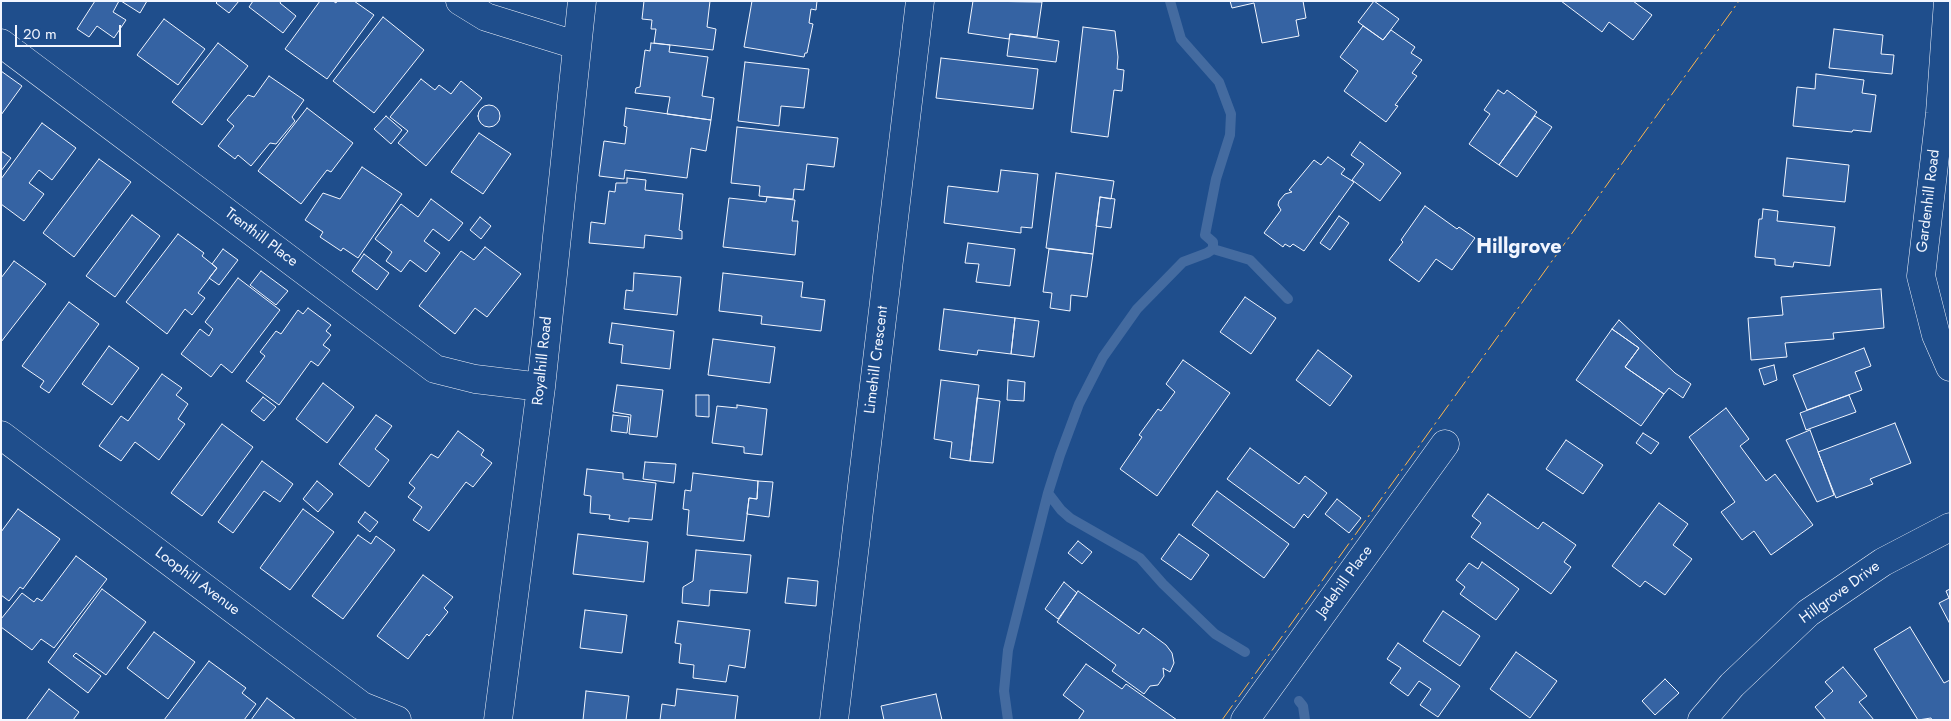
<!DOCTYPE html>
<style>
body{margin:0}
#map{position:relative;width:1951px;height:721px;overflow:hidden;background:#1f4e8c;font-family:Jost,sans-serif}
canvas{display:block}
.frame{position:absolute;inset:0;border:2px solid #f2f6ff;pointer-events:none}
.scale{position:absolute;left:15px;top:25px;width:106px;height:22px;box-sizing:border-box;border:2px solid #f2f6ff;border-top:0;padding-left:6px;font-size:15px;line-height:18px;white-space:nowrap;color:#f2f6ff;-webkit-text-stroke:4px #1f4e8c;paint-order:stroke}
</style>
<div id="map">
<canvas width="1951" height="721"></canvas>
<div class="frame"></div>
<div class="scale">20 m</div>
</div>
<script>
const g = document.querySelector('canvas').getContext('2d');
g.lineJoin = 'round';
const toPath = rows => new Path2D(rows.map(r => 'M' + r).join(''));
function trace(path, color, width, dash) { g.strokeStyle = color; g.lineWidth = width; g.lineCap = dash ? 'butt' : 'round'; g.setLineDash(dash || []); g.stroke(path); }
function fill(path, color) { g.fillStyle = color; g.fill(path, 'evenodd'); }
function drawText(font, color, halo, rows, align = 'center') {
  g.font = font + ' Jost,sans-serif'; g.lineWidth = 4; g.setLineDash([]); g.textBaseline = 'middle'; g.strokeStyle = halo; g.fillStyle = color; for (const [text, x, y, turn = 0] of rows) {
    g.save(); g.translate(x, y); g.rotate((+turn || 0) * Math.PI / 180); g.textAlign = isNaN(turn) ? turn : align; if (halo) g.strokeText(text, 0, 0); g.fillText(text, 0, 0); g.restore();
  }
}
trace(toPath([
 [1213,249,1250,260,1288,299],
 [1048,493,1061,510,1070,518,1140,558,1163,584,1215,634,1245,652],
 [1299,701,1303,706,1305,720],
 [1008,720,1004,691,1008,650,1048,493,1060,455,1079,404,1103,357,1137,309,1183,262,1207,253,1213,249,1213,242,1205,235,1216,179,1230,135,1231,114,1219,82,1181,39,1170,1]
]), '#446ba0', 10);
const building = toPath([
 [95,1,119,1,113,12,126,20,114,38,97,26,89,37,77,29,95,1],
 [121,1,147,1,140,13,121,1],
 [218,1,239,1,229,13,216,3,218,1],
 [253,1,281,1,280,3,296,16,283,33,249,7,253,1],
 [320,1,333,1,336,3,337,1,354,1,374,15,327,79,285,49,320,1],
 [644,1,710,1,707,27,716,29,713,50,654,43,656,29,651,29,652,20,642,19,644,1],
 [752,1,817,1,816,10,811,9,809,23,813,24,807,53,805,53,804,57,744,47,752,1],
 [973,1,1042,2,1037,37,1010,34,1009,39,968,33,973,1],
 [1230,1,1303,1,1306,18,1296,20,1299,36,1262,43,1254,3,1232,8,1230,1],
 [1374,1,1399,19,1383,40,1358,22,1374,1],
 [1561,1,1633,1,1652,15,1633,40,1609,22,1602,32,1561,1],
 [383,17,424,50,374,113,333,81,383,17],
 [164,19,205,49,178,85,137,55,164,19],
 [1363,26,1383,40,1391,30,1415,47,1411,53,1422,60,1412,73,1417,76,1395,105,1398,106,1386,122,1344,91,1358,71,1340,57,1363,26],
 [1083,27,1115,31,1118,57,1117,69,1124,70,1122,91,1114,90,1108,137,1071,132,1083,27],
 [1834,29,1883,35,1881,54,1894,55,1892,74,1829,68,1834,29],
 [1010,34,1059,41,1056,62,1007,56,1010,34],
 [218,43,248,66,202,125,172,102,218,43],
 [651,43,670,45,669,52,708,57,702,96,714,98,711,120,667,114,670,97,635,93,636,88,640,87,645,50,650,51,651,43],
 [941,58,1038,69,1033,109,936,98,941,58],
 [745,62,809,69,804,108,781,106,779,126,738,121,745,62],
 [1,71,22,86,1,115,1,71],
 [1816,74,1864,80,1862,93,1876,95,1871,132,1853,130,1852,132,1793,126,1797,87,1815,89,1816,74],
 [269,76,304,100,292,117,295,121,276,144,270,143,251,166,238,155,235,159,218,146,234,126,227,120,248,95,254,97,269,76],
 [421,79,435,90,439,85,451,94,461,81,482,98,426,166,398,143,408,131,390,117,421,79],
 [1498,90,1504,94,1507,90,1537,112,1499,165,1469,144,1490,114,1484,110,1498,90],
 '478 116a11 11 0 1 1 22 0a11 11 0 1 1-22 0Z',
 [307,108,353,143,331,172,327,170,301,204,258,171,307,108],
 [626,108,711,120,706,151,691,148,687,178,625,170,624,179,599,176,604,141,625,144,627,127,624,126,626,108],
 [386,116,402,130,391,144,374,129,386,116],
 [1535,116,1552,127,1517,177,1499,165,1535,116],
 [42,123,76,148,52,180,39,170,29,183,44,194,24,221,1,204,1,179,42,123],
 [737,127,838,138,834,167,807,164,804,190,794,189,793,199,759,196,760,186,731,183,737,127],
 [479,133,511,154,483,194,451,172,479,133],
 [1360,142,1401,173,1380,201,1352,180,1364,164,1351,155,1360,142],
 [1,151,11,158,1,171,1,151],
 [1328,157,1345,169,1341,174,1354,182,1304,251,1293,244,1290,247,1285,244,1283,247,1264,233,1281,210,1278,205,1279,201,1285,194,1292,192,1289,190,1314,160,1321,165,1328,157],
 [1787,158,1849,165,1845,202,1783,196,1787,158],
 [99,159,131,182,74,257,43,233,99,159],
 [362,167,402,194,358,258,343,248,341,251,320,237,323,232,305,220,323,193,340,199,362,167],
 [1001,170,1038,174,1032,228,1021,227,1021,233,944,223,948,186,998,192,1001,170],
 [1056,173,1114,181,1111,199,1100,197,1093,254,1046,248,1056,173],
 [627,178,646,180,645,190,683,194,679,230,682,231,682,239,645,235,644,248,589,243,591,222,605,224,609,191,615,192,616,183,627,183,627,178],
 [767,197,795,200,792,221,798,221,795,255,723,247,729,198,766,202,767,197],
 [1100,197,1115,199,1111,228,1096,226,1100,197],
 [431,199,463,223,449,241,433,229,424,241,440,253,426,272,410,260,401,272,386,261,392,252,375,239,401,204,418,217,431,199],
 [1425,206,1457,229,1459,227,1475,238,1452,270,1436,259,1419,282,1389,260,1403,242,1401,240,1425,206],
 [1763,209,1778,211,1777,221,1835,227,1830,266,1794,262,1793,267,1775,265,1775,259,1755,257,1759,219,1762,219,1763,209],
 [132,215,160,236,115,297,86,276,132,215],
 [1339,216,1349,223,1330,250,1320,243,1339,216],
 [480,217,491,226,481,239,470,230,480,217],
 [178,234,204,253,202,256,217,268,198,293,205,298,192,315,185,309,167,334,126,302,178,234],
 [968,243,1015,249,1010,286,976,282,979,264,965,263,968,243],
 [485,247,521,274,487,317,475,308,455,334,419,306,461,251,474,260,485,247],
 [223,249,238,260,219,285,209,278,217,268,212,264,223,249],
 [1049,249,1093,254,1087,297,1071,295,1070,311,1050,308,1052,293,1043,292,1049,249],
 [364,254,389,273,377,290,352,271,364,254],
 [14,261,46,284,1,342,1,278,14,261],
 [261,271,288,291,276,305,250,285,261,271],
 [634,273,681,277,677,315,624,309,626,290,633,291,634,273],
 [723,273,803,282,801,297,825,300,821,331,761,324,762,316,719,311,723,273],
 [238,278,280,310,232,373,221,364,211,377,181,354,200,329,209,336,213,329,205,322,238,278],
 [1881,289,1884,328,1833,333,1834,339,1785,343,1787,357,1751,360,1748,318,1783,315,1781,297,1881,289],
 [1245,297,1276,318,1251,354,1220,332,1245,297],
 [69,302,99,324,49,393,40,387,44,381,22,366,69,302],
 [308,308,331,325,326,331,331,335,323,345,330,350,318,366,311,361,279,405,246,381,265,356,260,352,276,331,281,334,298,310,303,314,308,308],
 [944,309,1015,318,1011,354,978,350,977,355,939,350,944,309],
 [1015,318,1039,321,1034,357,1011,354,1015,318],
 [1619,320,1675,373,1691,384,1683,398,1669,388,1664,394,1625,367,1639,348,1612,329,1619,320],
 [612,323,674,331,670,369,621,363,623,345,609,343,612,323],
 [1612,329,1639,348,1625,367,1664,394,1641,426,1576,380,1612,329],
 [713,339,775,347,770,383,708,375,713,339],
 [109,346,139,368,112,405,82,384,109,346],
 [1864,348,1871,366,1855,372,1862,390,1807,410,1793,375,1864,348],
 [1318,350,1352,376,1330,406,1296,380,1318,350],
 [1183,360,1230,393,1157,496,1120,469,1142,437,1139,435,1158,409,1161,411,1175,392,1166,384,1183,360],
 [1774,365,1777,380,1764,385,1759,369,1774,365],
 [162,374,182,388,176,395,188,404,178,419,185,424,159,460,135,442,121,461,99,446,121,416,128,421,162,374],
 [941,380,979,385,970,461,950,458,952,442,934,439,941,380],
 [1008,380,1025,382,1024,401,1007,400,1008,380],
 [323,383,354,407,327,443,296,419,323,383],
 [617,385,663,390,657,437,629,434,631,415,613,412,617,385],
 [696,395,709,395,709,417,696,416,696,395],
 [1849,395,1856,412,1806,430,1800,413,1849,395],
 [263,397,276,407,264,421,251,411,263,397],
 [977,398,1000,401,993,463,970,461,977,398],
 [737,405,767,409,762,455,744,453,744,447,712,443,717,406,737,408,737,405],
 [1726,408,1749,439,1740,446,1766,481,1775,474,1813,525,1771,555,1754,531,1742,540,1721,512,1735,502,1689,437,1726,408],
 [376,415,392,426,375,449,389,460,369,487,339,464,376,415],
 [613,415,629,417,627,433,611,431,613,415],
 [1895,423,1911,463,1870,479,1873,484,1836,498,1818,452,1895,423],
 [222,424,253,447,202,516,171,493,222,424],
 [1810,430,1834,495,1817,502,1786,440,1810,430],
 [458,431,484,450,481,455,492,463,473,487,466,482,429,531,413,520,422,507,408,497,415,488,409,483,431,454,438,458,458,431],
 [1643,433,1659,443,1651,454,1636,443,1643,433],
 [1566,440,1603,465,1583,494,1546,469,1566,440],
 [1250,448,1299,484,1305,476,1327,493,1308,518,1304,514,1294,528,1227,479,1250,448],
 [262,461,293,484,280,502,264,491,233,533,218,522,262,461],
 [645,462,676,464,674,483,643,479,645,462],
 [587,469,623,473,623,479,656,483,652,520,629,518,629,522,609,519,610,515,590,513,591,496,584,495,587,469],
 [693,473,758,481,757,499,749,498,744,541,687,535,689,510,683,509,685,490,691,491,693,473],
 [317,481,333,494,318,512,303,499,317,481],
 [758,481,773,482,769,517,747,514,749,498,757,499,758,481],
 [1217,491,1289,544,1264,578,1192,525,1217,491],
 [1488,494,1538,529,1543,522,1576,545,1564,562,1571,567,1551,594,1471,537,1481,523,1472,516,1488,494],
 [1337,499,1361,518,1349,533,1325,514,1337,499],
 [1659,503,1688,524,1673,545,1692,559,1665,595,1645,581,1640,587,1612,566,1659,503],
 [18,509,60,539,23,589,20,587,9,601,1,595,1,532,18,509],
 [303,509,334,532,290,590,260,568,303,509],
 [365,512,378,522,370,532,358,522,365,512],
 [578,534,648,542,644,582,573,574,578,534],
 [1179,534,1209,555,1191,580,1161,559,1179,534],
 [358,535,371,544,376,536,395,550,343,619,312,596,358,535],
 [1078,541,1092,552,1082,564,1068,553,1078,541],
 [696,550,751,555,747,593,710,590,709,606,682,603,683,587,693,581,696,550],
 [76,556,107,579,54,648,41,639,32,650,1,627,1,619,22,593,34,602,37,598,42,601,76,556],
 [1482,562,1519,589,1496,620,1460,594,1465,587,1456,580,1469,563,1478,569,1482,562],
 [423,575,453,597,444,608,448,612,429,636,427,634,408,659,377,636,423,575],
 [788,578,818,581,816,606,785,603,788,578],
 [1064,582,1077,593,1058,619,1045,609,1064,582],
 [102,589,146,622,106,675,76,653,73,656,101,676,88,693,48,662,102,589],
 [1950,589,1950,624,1939,603,1949,598,1946,591,1950,589],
 [1078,591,1139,634,1143,628,1166,645,1172,653,1174,663,1170,672,1163,668,1164,676,1158,685,1150,686,1144,694,1112,671,1116,665,1057,622,1078,591],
 [585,610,627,615,622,653,580,648,585,610],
 [1443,611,1480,636,1460,666,1423,641,1443,611],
 [678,621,750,630,745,668,729,665,726,682,693,678,694,665,679,663,681,644,675,643,678,621],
 [1910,627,1944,683,1950,680,1950,720,1932,720,1931,718,1918,720,1874,649,1910,627],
 [154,632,195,662,168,699,127,668,154,632],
 [1398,643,1460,686,1438,717,1420,705,1431,689,1419,681,1408,696,1390,683,1401,668,1387,659,1398,643],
 [1516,652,1557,681,1530,718,1490,689,1516,652],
 [209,661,246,688,242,693,256,704,244,720,164,720,209,661],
 [1086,664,1122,689,1126,684,1177,720,1078,720,1084,711,1063,695,1086,664],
 [1843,667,1867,696,1859,702,1874,720,1826,720,1815,707,1833,691,1825,682,1843,667],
 [1665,679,1679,693,1655,715,1642,701,1665,679],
 [49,689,79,712,73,720,26,720,49,689],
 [677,689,738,696,735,720,660,720,662,704,675,706,677,689],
 [586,691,629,696,626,720,583,720,586,691],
 [936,694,942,720,884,720,881,706,936,694],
 [267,698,296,720,251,720,267,698]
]);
fill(building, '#3563a3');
trace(building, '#f2f6ff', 1);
const minor = toPath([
 [460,1,486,17,576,45],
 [1948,1,1940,113,1921,276,1936,335,1950,367],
 [1,43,435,369,475,379,541,387],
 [1,435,362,706,397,720],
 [498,720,541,387,582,1],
 [834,720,920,1],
 [1245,720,1445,444],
 [1702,720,1732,685,1808,613,1883,562,1950,527]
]);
trace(minor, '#f2f6ff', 29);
trace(minor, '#1f4e8c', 28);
trace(toPath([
 [1222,720,1739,1]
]), '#ffb74d', 1, [18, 4, 2.5, 4]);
drawText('15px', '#f2f6ff', '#1f4e8c', [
 ["Gardenhill Road",1929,201,-83],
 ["Trenthill Place",261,238,37],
 ["Limehill Crescent",877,360,-83],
 ["Royalhill Road",543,361,-84],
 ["Loophill Avenue",197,582,37],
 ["Jadehill Place",1345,582,-54],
 ["Hillgrove Drive",1840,593,-36]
]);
drawText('bold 20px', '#f2f6ff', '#1f4e8c', [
 ["Hillgrove",1519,248]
]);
</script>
